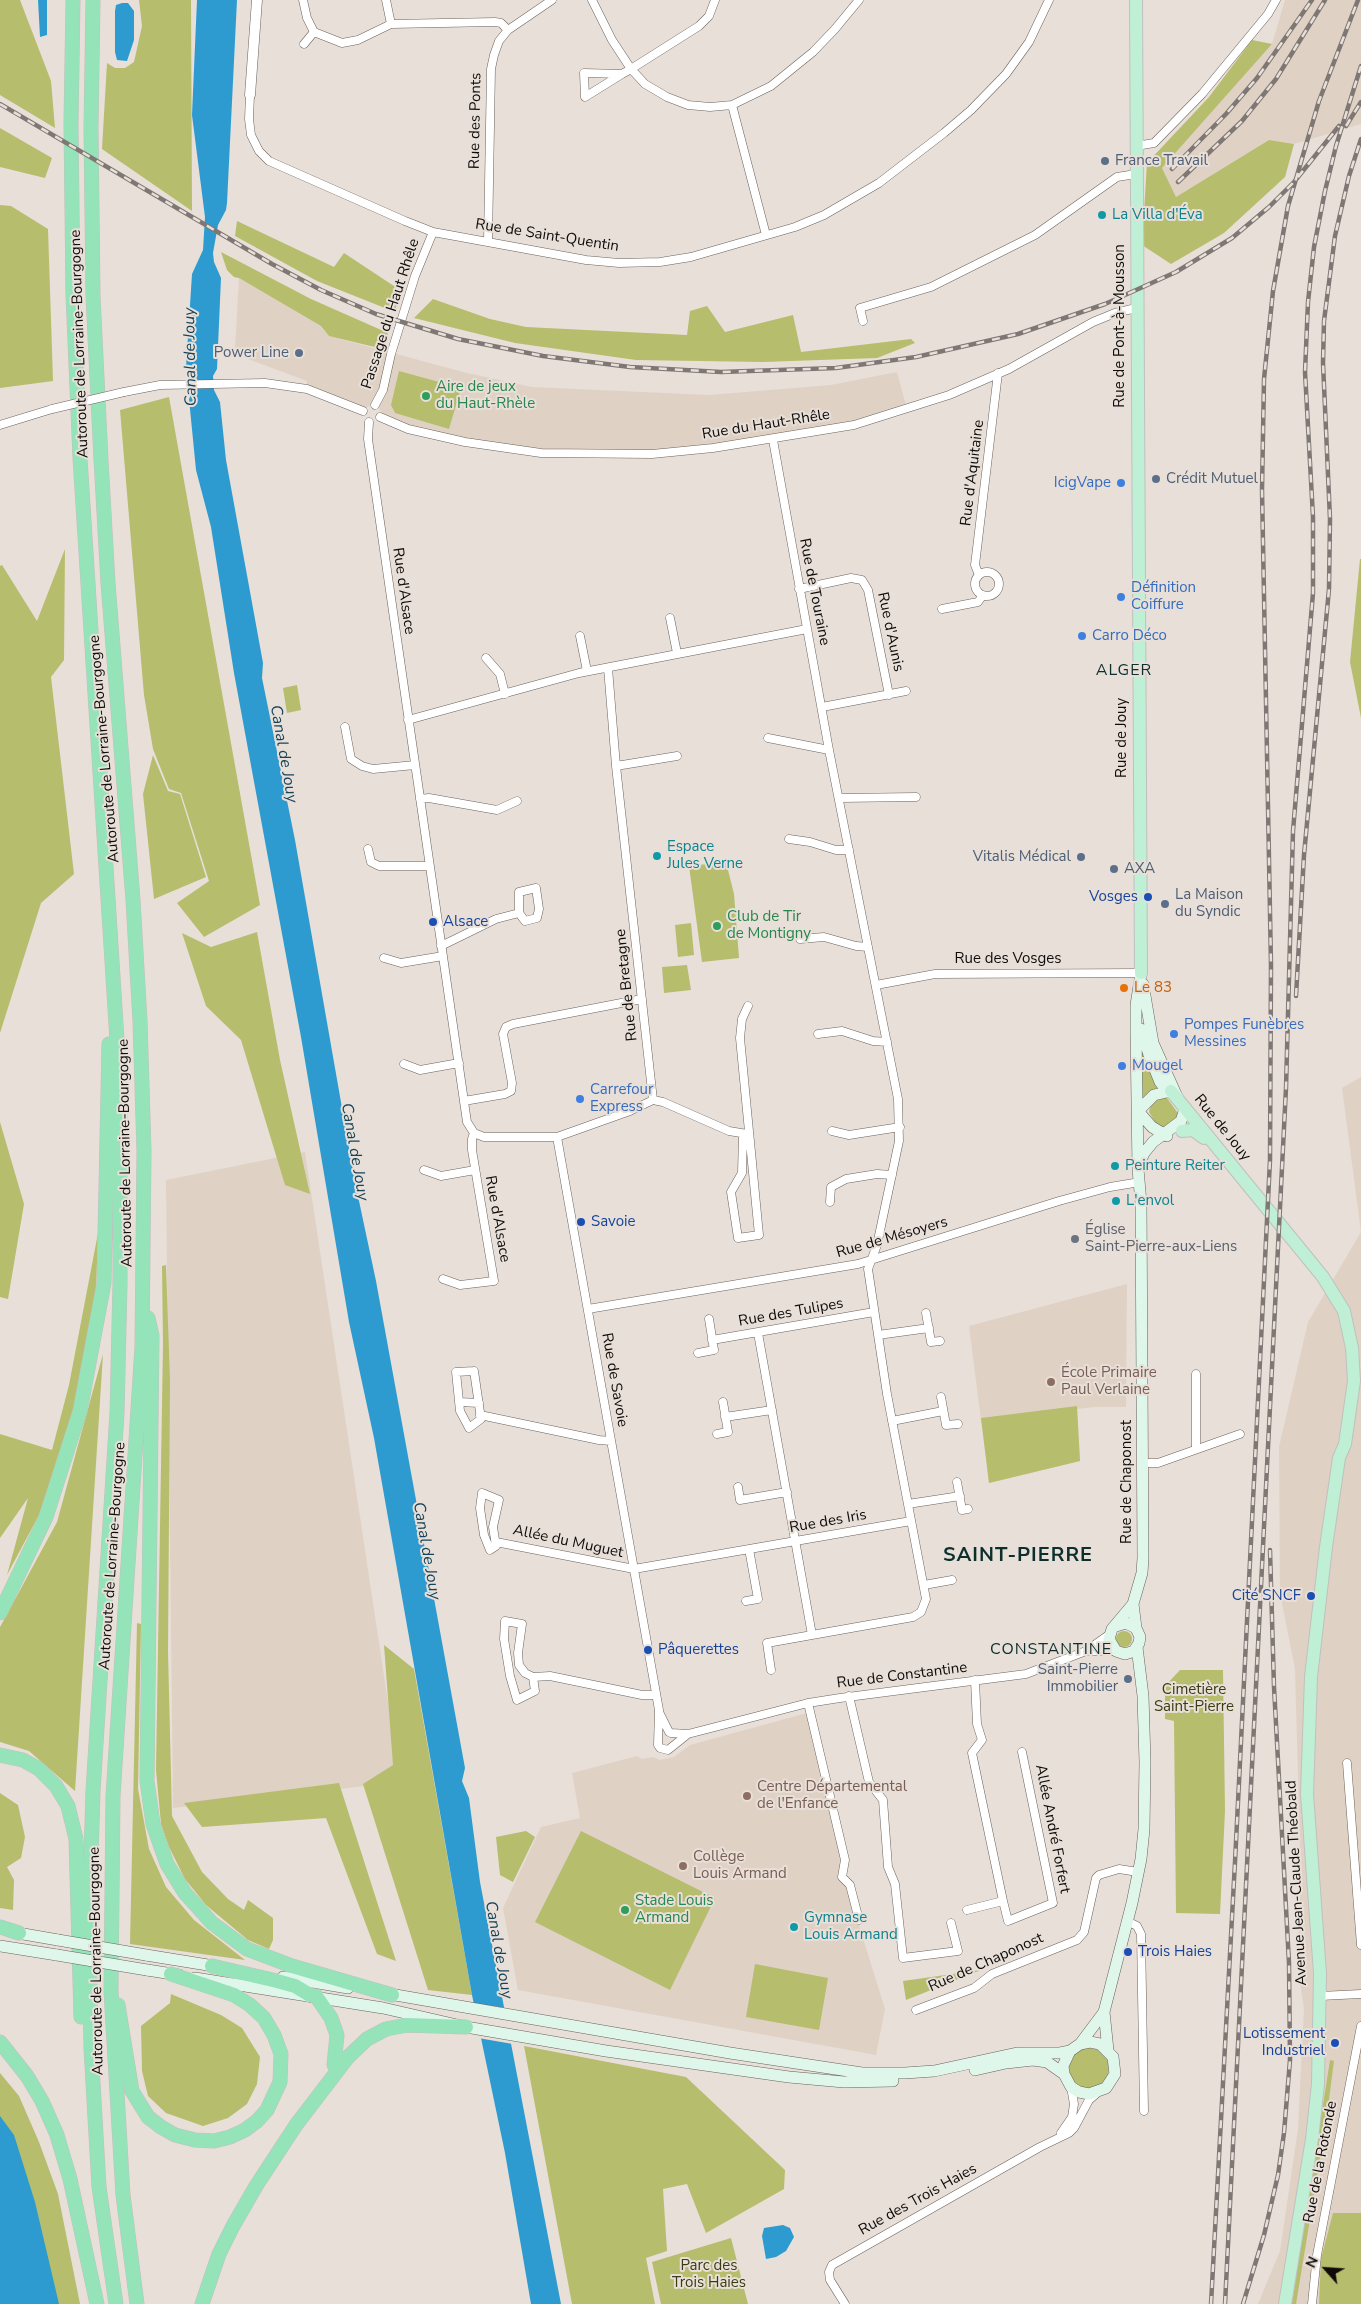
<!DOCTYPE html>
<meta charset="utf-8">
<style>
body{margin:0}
#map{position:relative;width:1361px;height:2304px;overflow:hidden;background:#e8dfd8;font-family:"Nunito Sans",sans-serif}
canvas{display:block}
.north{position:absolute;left:1301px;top:2244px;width:50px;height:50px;-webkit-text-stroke:4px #e8dfd8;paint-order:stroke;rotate:296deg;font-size:14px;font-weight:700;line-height:20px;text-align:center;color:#0e0b09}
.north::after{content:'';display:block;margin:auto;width:18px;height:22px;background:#0e0b09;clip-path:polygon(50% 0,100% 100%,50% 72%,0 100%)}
</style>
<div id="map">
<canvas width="1361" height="2304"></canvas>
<div class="north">N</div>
</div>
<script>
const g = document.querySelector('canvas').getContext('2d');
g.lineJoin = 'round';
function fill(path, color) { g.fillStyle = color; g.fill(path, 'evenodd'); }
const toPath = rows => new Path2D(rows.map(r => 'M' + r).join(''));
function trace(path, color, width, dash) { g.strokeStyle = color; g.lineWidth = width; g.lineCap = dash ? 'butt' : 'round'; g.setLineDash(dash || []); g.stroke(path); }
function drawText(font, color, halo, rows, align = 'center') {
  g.font = font + ' "Nunito Sans",sans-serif'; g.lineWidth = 4; g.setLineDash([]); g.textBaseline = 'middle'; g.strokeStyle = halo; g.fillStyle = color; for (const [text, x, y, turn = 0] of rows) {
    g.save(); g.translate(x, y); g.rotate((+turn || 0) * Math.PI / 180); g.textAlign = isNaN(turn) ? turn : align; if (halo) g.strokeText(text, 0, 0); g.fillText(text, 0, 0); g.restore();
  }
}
fill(toPath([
 [1285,0,1361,0,1361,124,1294,144,1269,140,1176,197,1162,168,1272,44],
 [239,278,321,326,329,336,467,373,532,387,709,395,831,385,897,372,907,409,854,425,652,454,541,453,465,442,380,417,381,411,375,405,370,405,363,411,307,389,307,381,240,356,235,349],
 [1361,1077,1361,2304,1258,2304,1280,2251,1298,2129,1304,2009,1298,1968,1300,1849,1295,1669,1280,1593,1279,1447,1308,1322,1361,1232,1342,1088],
 [305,1152,400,1782,173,1808,166,1180],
 [1127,1284,1126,1407,1095,1407,1077,1409,1080,1461,989,1483,969,1326],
 [807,1713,853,1906,885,2009,876,2055,518,1990,503,1908,541,1827,580,1818,572,1773,637,1756,642,1759,653,1757,660,1760,674,1757,690,1745]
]), '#e0d1c5');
fill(toPath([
 [0,0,20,0,51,81,55,128,0,95],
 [139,0,191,0,192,211,102,149,107,63,115,68,125,68,134,62,142,26],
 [1252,40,1272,44,1162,168,1176,197,1269,140,1294,144,1285,177,1224,233,1171,264,1142,245,1147,163,1209,97],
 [0,128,52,158,45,178,0,167],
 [0,205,11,206,48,229,53,381,0,388],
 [237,221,334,267,344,253,400,290,395,312,317,281,235,236],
 [221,252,311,299,388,333,383,349,329,336,321,326,239,278,234,277,227,270],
 [433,299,490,319,526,327,687,335,690,311,707,306,725,332,793,315,801,352,911,339,915,343,877,358,763,362,636,360,515,343,414,318],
 [399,371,461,388,449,429,395,413,391,405],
 [169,397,260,905,204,937,177,903,209,881,181,793,169,789,153,749,144,695,120,410],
 [65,549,64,660,51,677,74,874,41,903,0,1033,0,566,2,565,37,621],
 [1360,559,1361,559,1361,718,1350,662],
 [297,685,301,710,287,713,283,688],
 [153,755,168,791,180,794,206,877,154,899,143,794],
 [726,862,734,894,739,958,702,962,689,866],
 [691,923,694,955,678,957,675,925],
 [257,932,280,1060,310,1194,285,1185,241,1040,206,1006,182,933,211,947],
 [687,965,691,990,664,993,662,967],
 [1140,1039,1160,1087,1150,1091,1141,1102],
 [1163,1096,1167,1098,1180,1116,1165,1128,1157,1125,1149,1112,1151,1104],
 [0,1122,24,1204,8,1299,0,1297],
 [98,1233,96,1292,77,1403,39,1515,7,1575,28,1498,0,1538,0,1434,52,1450,69,1385],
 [166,1265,170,1381,168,1651,172,1816,202,1872,228,1899,244,1910,248,1900,273,1918,273,1940,269,1949,248,1940,206,1905,185,1879,169,1847,161,1824,156,1770,163,1344,162,1266],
 [103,1354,75,1791,29,1751,0,1742,0,1627,57,1522],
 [1077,1406,1080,1461,989,1483,981,1418],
 [137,1623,141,1624,138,1789,149,1849,166,1887,194,1920,245,1960,130,1944],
 '1116 1639a8 8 0 1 1 16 0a8 8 0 1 1-16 0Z',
 [384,1645,414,1669,472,1995,428,1990,363,1784,393,1765],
 [1180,1670,1223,1670,1225,1811,1220,1914,1176,1913,1174,1721,1165,1719,1165,1686],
 [339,1783,396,1961,377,1954,326,1818,202,1827,184,1803],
 [0,1793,18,1805,25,1837,21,1858,7,1867,14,1880,13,1910,0,1908],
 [526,1831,535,1837,513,1882,500,1875,496,1837],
 [581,1831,715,1898,670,1990,535,1922],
 [755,1964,828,1978,819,2030,746,2017],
 [981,1970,906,2000,903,1981],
 [171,1994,221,2015,242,2028,260,2057,257,2084,247,2104,228,2118,203,2126,166,2113,148,2096,142,2071,141,2026,170,2003],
 [524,2046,686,2077,785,2170,784,2189,706,2233,687,2184,663,2189,667,2251,646,2258,655,2304,572,2304],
 '1069 2068a20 20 0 1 1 40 0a20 20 0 1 1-40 0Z',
 [1330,2060,1334,2061,1326,2122,1296,2304,1292,2304],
 [0,2073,19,2096,39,2142,58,2194,80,2304,0,2304],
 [1333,2213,1361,2213,1361,2304,1319,2304,1321,2259],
 [731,2238,748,2304,661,2304,652,2262]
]), '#b6bd6d');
fill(toPath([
 [38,0,47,0,47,35,40,37],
 [197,0,237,0,227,203,226,210,218,225,213,253,214,262,221,278,217,369,213,376,214,390,220,402,226,460,263,663,262,678,295,840,355,1182,376,1281,465,1768,462,1781,469,1798,480,1882,561,2304,531,2304,505,2153,472,1995,374,1438,349,1322,301,1037,234,673,211,527,196,470,189,399,193,391,192,376,186,367,192,274,203,250,205,217,192,115],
 [122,3,128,3,134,11,134,40,127,61,117,60,115,52,115,11,116,5],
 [0,2116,14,2135,35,2202,59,2304,0,2304],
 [783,2225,790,2228,794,2237,786,2251,776,2257,766,2259,762,2236,764,2228]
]), '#2d9bd0');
fill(toPath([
 [471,2003,506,2008,513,2044,478,2038]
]), '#e8dfd8');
const minor = toPath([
 [303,0,307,18,314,32,342,43,358,40,391,24,495,22,501,23,508,30],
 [386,0,391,24],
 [592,0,612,40,631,69,645,84,667,97,688,105,710,107,732,105,771,86,813,52,835,29,859,0],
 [304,44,314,32],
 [622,74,585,97,584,73,622,74,631,69,699,26,709,16,715,0],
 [250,95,249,119,251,135,259,151,269,161,405,221,433,232,586,260,619,263,660,262,691,257,795,227,824,215,879,183,944,133,971,110,1006,74,1029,42,1049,0],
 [732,105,766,235],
 [1136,146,1154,143,1202,94,1268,14,1276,0],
 [488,241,491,69,494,55,499,41,508,30,552,0],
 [863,321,860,308,931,287,1035,235,1117,177,1136,174],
 [124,392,160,385,265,383,307,389,363,411],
 [375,405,383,390,391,354,415,276,433,232],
 [380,417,408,429,465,442,541,453,652,454,713,448,854,425,949,395,1009,369,1093,322,1115,313,1136,308],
 [369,422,368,439,467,1122,474,1133,484,1137,557,1137,659,1710,658,1745,660,1748,668,1750,688,1734],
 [0,425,52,409],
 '975 584a12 12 0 1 1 24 0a12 12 0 1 1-24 0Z',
 [979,575,975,565,998,373],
 [799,589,851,578,862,580,868,590,889,695],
 [942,609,978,602,983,595],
 [670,618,677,653],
 [580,636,587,671],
 [486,658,500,674,505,694],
 [822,707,906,691],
 [408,720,579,673,807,629],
 [345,727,351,759,362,766,373,769,415,765],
 [768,738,829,750],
 [616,766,677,756],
 [840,798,916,797],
 [420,799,429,798,497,810,517,801],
 [789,839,810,842,836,850,849,850],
 [368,849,371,862,379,866,429,866],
 [536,888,539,909,537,918,525,921,519,913,519,892,536,888],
 [800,939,824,937,856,946,868,947],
 [441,946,496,919,519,913],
 [384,958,401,963,443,956],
 [876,985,935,974,1141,973],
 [818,1034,842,1031,873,1041,887,1042],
 [404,1064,420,1070,459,1063],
 [653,1100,663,1102,729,1131,747,1134],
 [464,1101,505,1094,511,1091,512,1083,503,1034,506,1027,513,1024,642,999],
 [832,1131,849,1135,900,1127],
 [743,1135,742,1173,731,1192,738,1238,759,1235,740,1038,742,1019,748,1006],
 [557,1137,630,1111,653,1100,616,766,608,668],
 [424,1170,441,1176,475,1170],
 [830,1202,831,1187,846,1179,877,1174,892,1175],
 [443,1279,460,1285,494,1281,472,1150,472,1139,474,1133],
 [588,1309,858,1264,1059,1201,1110,1187,1140,1182],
 [926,1313,931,1342,940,1341],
 [758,1333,812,1635],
 [878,1335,929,1328],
 [712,1340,874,1312],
 [698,1353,714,1350,709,1319],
 [474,1371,481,1419,469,1428,460,1411,456,1372,474,1371],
 [941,1397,946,1425,958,1424],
 [459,1402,479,1403],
 [480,1415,599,1440,611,1441],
 [725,1417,772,1410],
 [892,1421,943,1411],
 [717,1434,728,1432,723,1402],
 [1196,1448,1196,1374],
 [1142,1463,1158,1463,1240,1434],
 [957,1482,962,1510,968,1509],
 [738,1487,740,1500,787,1492],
 [482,1493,499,1500,493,1527,496,1546,490,1550,484,1535,480,1508,482,1493],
 [908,1504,960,1496],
 [496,1542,634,1569,911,1521],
 [924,1585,952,1580],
 [746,1601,758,1599,749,1549],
 [1086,1651,1116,1651],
 [771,1670,767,1643,913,1617,921,1612,926,1599,887,1394,868,1269,877,1245,899,1141,898,1099,829,750,773,440],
 [533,1677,535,1691,517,1700,510,1676,504,1639,505,1621,522,1624,518,1653,519,1665,525,1673,533,1677,550,1676,642,1695,656,1695],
 [975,1680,977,1724,982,1740,972,1753,1003,1901],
 [849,1696,869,1782,883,1800,888,1867,895,1884,903,1958,958,1951,951,1923],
 [808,1703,845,1860,842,1877,850,1885,859,1920],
 [660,1714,669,1732],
 [671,1733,688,1734,808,1703,840,1698,1026,1674,1086,1651,1110,1634],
 [1347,1763,1361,1945],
 [967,1910,1003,1901,1008,1921,1053,1903,1022,1752],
 [1127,1921,1137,1926,1141,1934,1144,2111],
 [1320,1996,1361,1994],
 [916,2010,974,1988,992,1974,1077,1940,1084,1932,1096,1878,1099,1875,1119,1869,1138,1872],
 [1061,2133,1072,2117,1074,2104,1071,2087],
 [845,2304,830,2280,829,2272,832,2265,1040,2147,1069,2133,1074,2128,1089,2100,1096,2094],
 [1312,2304,1317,2255,1361,2026]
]);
const tertiary = toPath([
 [250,95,257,0]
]);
const secondary = toPath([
 [1143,984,1153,1043,1178,1099],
 [1141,1029,1149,1055,1160,1082,1163,1086,1171,1091],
 [1138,1111,1154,1095,1171,1091],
 [1138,1111,1152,1127,1167,1136],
 [1139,1165,1144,1153,1153,1142,1181,1121,1185,1109],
 [1116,1626,1126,1623,1136,1628,1140,1637,1139,1643,1134,1651,1125,1654,1116,1651,1109,1639,1112,1629,1133,1604],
 [1136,1628,1133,1604,1142,1573,1143,1558,1141,1203,1138,1169,1136,1032,1136,1005,1141,973],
 [12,1932,58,1940],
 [0,1946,57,1955],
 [146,1955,220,1967],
 [147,1970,179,1975],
 [283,1977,348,1988],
 [195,1978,383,2008,466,2027,606,2051,789,2077,844,2082,893,2081],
 [384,1993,730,2053,862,2073,905,2073,934,2071,1017,2053,1060,2053,1070,2051,1080,2044,1090,2042,1100,2044,1113,2057,1115,2074,1106,2088,1089,2094,1079,2092,1071,2087,1064,2074,1063,2066,1070,2051],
 [1104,2012,1108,2050],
 [1080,2044,1104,2012,1132,1903,1141,1859,1144,1829,1145,1762,1143,1696,1137,1647],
 [975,2070,1006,2063,1033,2060,1047,2062,1064,2074]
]);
const primary = toPath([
 [1136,0,1141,973],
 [1171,1091,1323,1277,1344,1311,1352,1348,1354,1381,1345,1444,1339,1458,1326,1547,1311,1677,1307,1794,1320,1973,1318,2084,1312,2139,1285,2304],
 [1182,1131,1193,1130,1204,1138]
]);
const motorway = toPath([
 [73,0,71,124,73,295,80,458,120,1087,120,1283,117,1413,93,1791,89,1924,91,2048,99,2187,116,2304],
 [93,0,91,128,93,296,101,460,108,583,133,900,140,1021,144,1151,142,1347,113,1796,111,1991,123,2195,137,2304],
 [148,1318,152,1336,147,1781,153,1824,167,1864,185,1893,212,1923,247,1949,292,1966,392,1995],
 [0,1613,46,1517,80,1411,104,1283,109,1044],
 [0,1755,23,1760,39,1769,56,1786,68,1806,76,1839,81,2017],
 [0,1927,19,1933],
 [212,1966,277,1981,295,1986,310,1995],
 [316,1996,331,2018,337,2035,334,2065],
 [118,2005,132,2091,148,2117,161,2127,175,2135,195,2140,214,2141,230,2137,245,2130,257,2121,267,2110,280,2082,281,2054,274,2035,264,2018,250,2005,234,1995,171,1974],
 [0,2042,27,2076,42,2101,57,2135,70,2179,97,2304],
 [202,2304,219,2254,233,2226,256,2186,296,2125,348,2057,367,2039,386,2029,407,2025,466,2027]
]);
trace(minor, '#6a625c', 9);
trace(tertiary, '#6a625c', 11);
trace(secondary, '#6a625c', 12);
trace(primary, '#c0c0bf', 14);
trace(motorway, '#c0c0bf', 15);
trace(minor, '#fff', 8);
trace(tertiary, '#fff', 10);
trace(secondary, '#dff7ea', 11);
trace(primary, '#bfefd5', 12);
trace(motorway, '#95e4b9', 14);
const rail = toPath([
 [0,104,272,264,321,290,376,314,458,339,543,356,630,367,721,372,836,368,916,357,1018,334,1105,304,1176,272,1232,238,1269,207,1294,182,1339,126],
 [1346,126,1361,102],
 [1172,169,1226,114,1257,78,1312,0],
 [1178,182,1242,121,1276,79,1325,0],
 [1296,996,1304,855,1329,589,1330,519,1323,363,1324,321,1335,236,1349,176,1361,139],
 [1211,2304,1235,1862,1270,1160,1271,965,1262,490,1264,379,1273,291,1288,206,1319,101,1358,0],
 [1225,2304,1286,1088,1293,831,1313,593,1313,517,1305,372,1308,302,1314,247,1325,191,1336,146,1361,66],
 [1243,2304,1264,2235,1278,2175,1284,2133,1290,2060,1289,1963,1274,1687,1270,1550]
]);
trace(rail, '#7e7773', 4.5);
trace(rail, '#e8dfd8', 2.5, [8]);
const minorBridge = toPath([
 [52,409,124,392]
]);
const secondaryBridge = toPath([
 [58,1940,146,1955],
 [57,1955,147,1970]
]);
trace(minorBridge, '#6a625c', 9, []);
trace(secondaryBridge, '#6a625c', 12, []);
trace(minorBridge, '#fff', 8);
trace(secondaryBridge, '#dff7ea', 11);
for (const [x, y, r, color] of [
 [1105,161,5,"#5c6f8a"],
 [1102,215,5,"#0f9aa8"],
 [299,353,5,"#5c6f8a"],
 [426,396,5,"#2e9e5b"],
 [1156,479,5,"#5c6f8a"],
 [1121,483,5,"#3f7fe0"],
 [1121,597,5,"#3f7fe0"],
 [1082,636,5,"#3f7fe0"],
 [657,856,5,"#0f9aa8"],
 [1081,857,5,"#5c6f8a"],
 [1114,869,5,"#5c6f8a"],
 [1148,897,5,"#1a4fb4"],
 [1165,904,5,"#5c6f8a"],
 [433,922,5,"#1a4fb4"],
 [717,926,5,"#2e9e5b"],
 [1124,988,5,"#e8710a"],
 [1174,1034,5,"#3f7fe0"],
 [1122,1066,5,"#3f7fe0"],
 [580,1099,5,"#3f7fe0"],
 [1115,1166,5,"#0f9aa8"],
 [1116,1201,5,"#0f9aa8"],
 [581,1222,5,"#1a4fb4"],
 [1075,1239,5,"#6b7280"],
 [1051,1382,5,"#8d6e63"],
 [1311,1596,5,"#1a4fb4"],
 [648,1650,5,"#1a4fb4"],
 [1128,1679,5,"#5c6f8a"],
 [747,1796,5,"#8d6e63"],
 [683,1866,5,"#8d6e63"],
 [625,1910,5,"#2e9e5b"],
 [794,1927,5,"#0f9aa8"],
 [1128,1952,5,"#1a4fb4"],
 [1335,2043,5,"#1a4fb4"]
]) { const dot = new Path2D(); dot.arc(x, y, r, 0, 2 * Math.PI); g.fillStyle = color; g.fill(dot); trace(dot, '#e8dfd8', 2); }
drawText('15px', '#0e0b09', '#e8dfd8', [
 ["Rue des Ponts",476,121,-89],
 ["Rue de Saint-Quentin",547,236,9],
 ["Passage du Haut Rhêle",391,314,-72],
 ["Rue de Pont-à-Mousson",1120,326,-90],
 ["Autoroute de Lorraine-Bourgogne",80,344,-92],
 ["Rue du Haut-Rhêle",766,425,-9],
 ["Rue d'Aquitaine",973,473,-83],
 ["Rue d'Alsace",403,591,82],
 ["Rue de Touraine",814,592,79],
 ["Rue d'Aunis",890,632,78],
 ["Rue de Jouy",1122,738,-90],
 ["Autoroute de Lorraine-Bourgogne",105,749,-95],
 ["Rue des Vosges",1008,959],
 ["Rue de Bretagne",627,985,-96],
 ["Rue de Jouy",1222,1128,51],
 ["Autoroute de Lorraine-Bourgogne",126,1153,-91],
 ["Rue d'Alsace",497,1219,80],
 ["Rue de Mésoyers",892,1238,-16],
 ["Rue des Tulipes",791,1313,-10],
 ["Rue de Savoie",614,1380,80],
 ["Rue de Chaponost",1127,1482,-90],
 ["Rue des Iris",828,1522,-10],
 ["Allée du Muguet",568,1542,12],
 ["Autoroute de Lorraine-Bourgogne",113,1556,-86],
 ["Rue de Constantine",902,1676,-7],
 ["Allée André Forfert",1052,1829,79],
 ["Avenue Jean-Claude Théobald",1297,1883,-93],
 ["Autoroute de Lorraine-Bourgogne",97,1961,-91],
 ["Rue de Chaponost",986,1963,-24],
 ["Rue de la Rotonde",1321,2162,-79],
 ["Rue des Trois Haies",918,2200,-29]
]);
drawText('15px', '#4e5e75', '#e8dfd8', [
 ["France Travail",1115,161],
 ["Power Line",289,353,"right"],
 ["Crédit Mutuel",1166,479],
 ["Vitalis Médical",1071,857,"right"],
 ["AXA",1124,869],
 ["La Maison",1175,895],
 ["du Syndic",1175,912],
 ["Saint-Pierre",1118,1670,"right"],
 ["Immobilier",1118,1687,"right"]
], 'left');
drawText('15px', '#0d838f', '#e8dfd8', [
 ["La Villa d'Éva",1112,215],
 ["Espace",667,847],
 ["Jules Verne",667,864],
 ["Peinture Reiter",1125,1166],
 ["L'envol",1126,1201],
 ["Gymnase",804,1918],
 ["Louis Armand",804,1935]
], 'left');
drawText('15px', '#27864d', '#e8dfd8', [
 ["Aire de jeux",436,387],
 ["du Haut-Rhèle",436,404],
 ["Club de Tir",727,917],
 ["de Montigny",727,934],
 ["Stade Louis",635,1901],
 ["Armand",635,1918]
], 'left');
drawText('15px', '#366cbe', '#e8dfd8', [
 ["IcigVape",1111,483,"right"],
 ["Définition",1131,588],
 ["Coiffure",1131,605],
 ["Carro Déco",1092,636],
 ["Pompes Funèbres",1184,1025],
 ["Messines",1184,1042],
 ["Mougel",1132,1066],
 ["Carrefour",590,1090],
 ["Express",590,1107]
], 'left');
drawText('15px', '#164399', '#e8dfd8', [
 ["Vosges",1138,897,"right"],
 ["Alsace",443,922],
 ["Savoie",591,1222],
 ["Cité SNCF",1301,1596,"right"],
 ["Pâquerettes",658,1650],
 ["Trois Haies",1138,1952],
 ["Lotissement",1325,2034,"right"],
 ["Industriel",1325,2051,"right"]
], 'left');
drawText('15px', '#c56008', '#e8dfd8', [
 ["Le 83",1134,988]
], 'left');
drawText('15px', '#5b616d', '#e8dfd8', [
 ["Église",1085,1230],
 ["Saint-Pierre-aux-Liens",1085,1247]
], 'left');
drawText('15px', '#785e54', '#e8dfd8', [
 ["École Primaire",1061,1373],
 ["Paul Verlaine",1061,1390],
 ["Centre Départemental",757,1787],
 ["de l'Enfance",757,1804],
 ["Collège",693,1857],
 ["Louis Armand",693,1874]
], 'left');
drawText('15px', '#393c12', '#e8dfd8', [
 ["Cimetière",1194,1690],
 ["Saint-Pierre",1194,1707],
 ["Parc des",709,2266],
 ["Trois Haies",709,2283]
]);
drawText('italic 16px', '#174359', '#e8dfd8', [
 ["Canal de Jouy",191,357,-91],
 ["Canal de Jouy",283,754,80],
 ["Canal de Jouy",354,1152,80],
 ["Canal de Jouy",426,1551,80],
 ["Canal de Jouy",498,1950,80]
]);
g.letterSpacing = '1px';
drawText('16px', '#0c2f2d', '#e8dfd8', [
 ["ALGER",1124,671],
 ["CONSTANTINE",1051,1650]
]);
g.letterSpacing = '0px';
g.letterSpacing = '1px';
drawText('bold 20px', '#0c2f2d', '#e8dfd8', [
 ["SAINT-PIERRE",1018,1556]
]);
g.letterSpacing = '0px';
</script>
